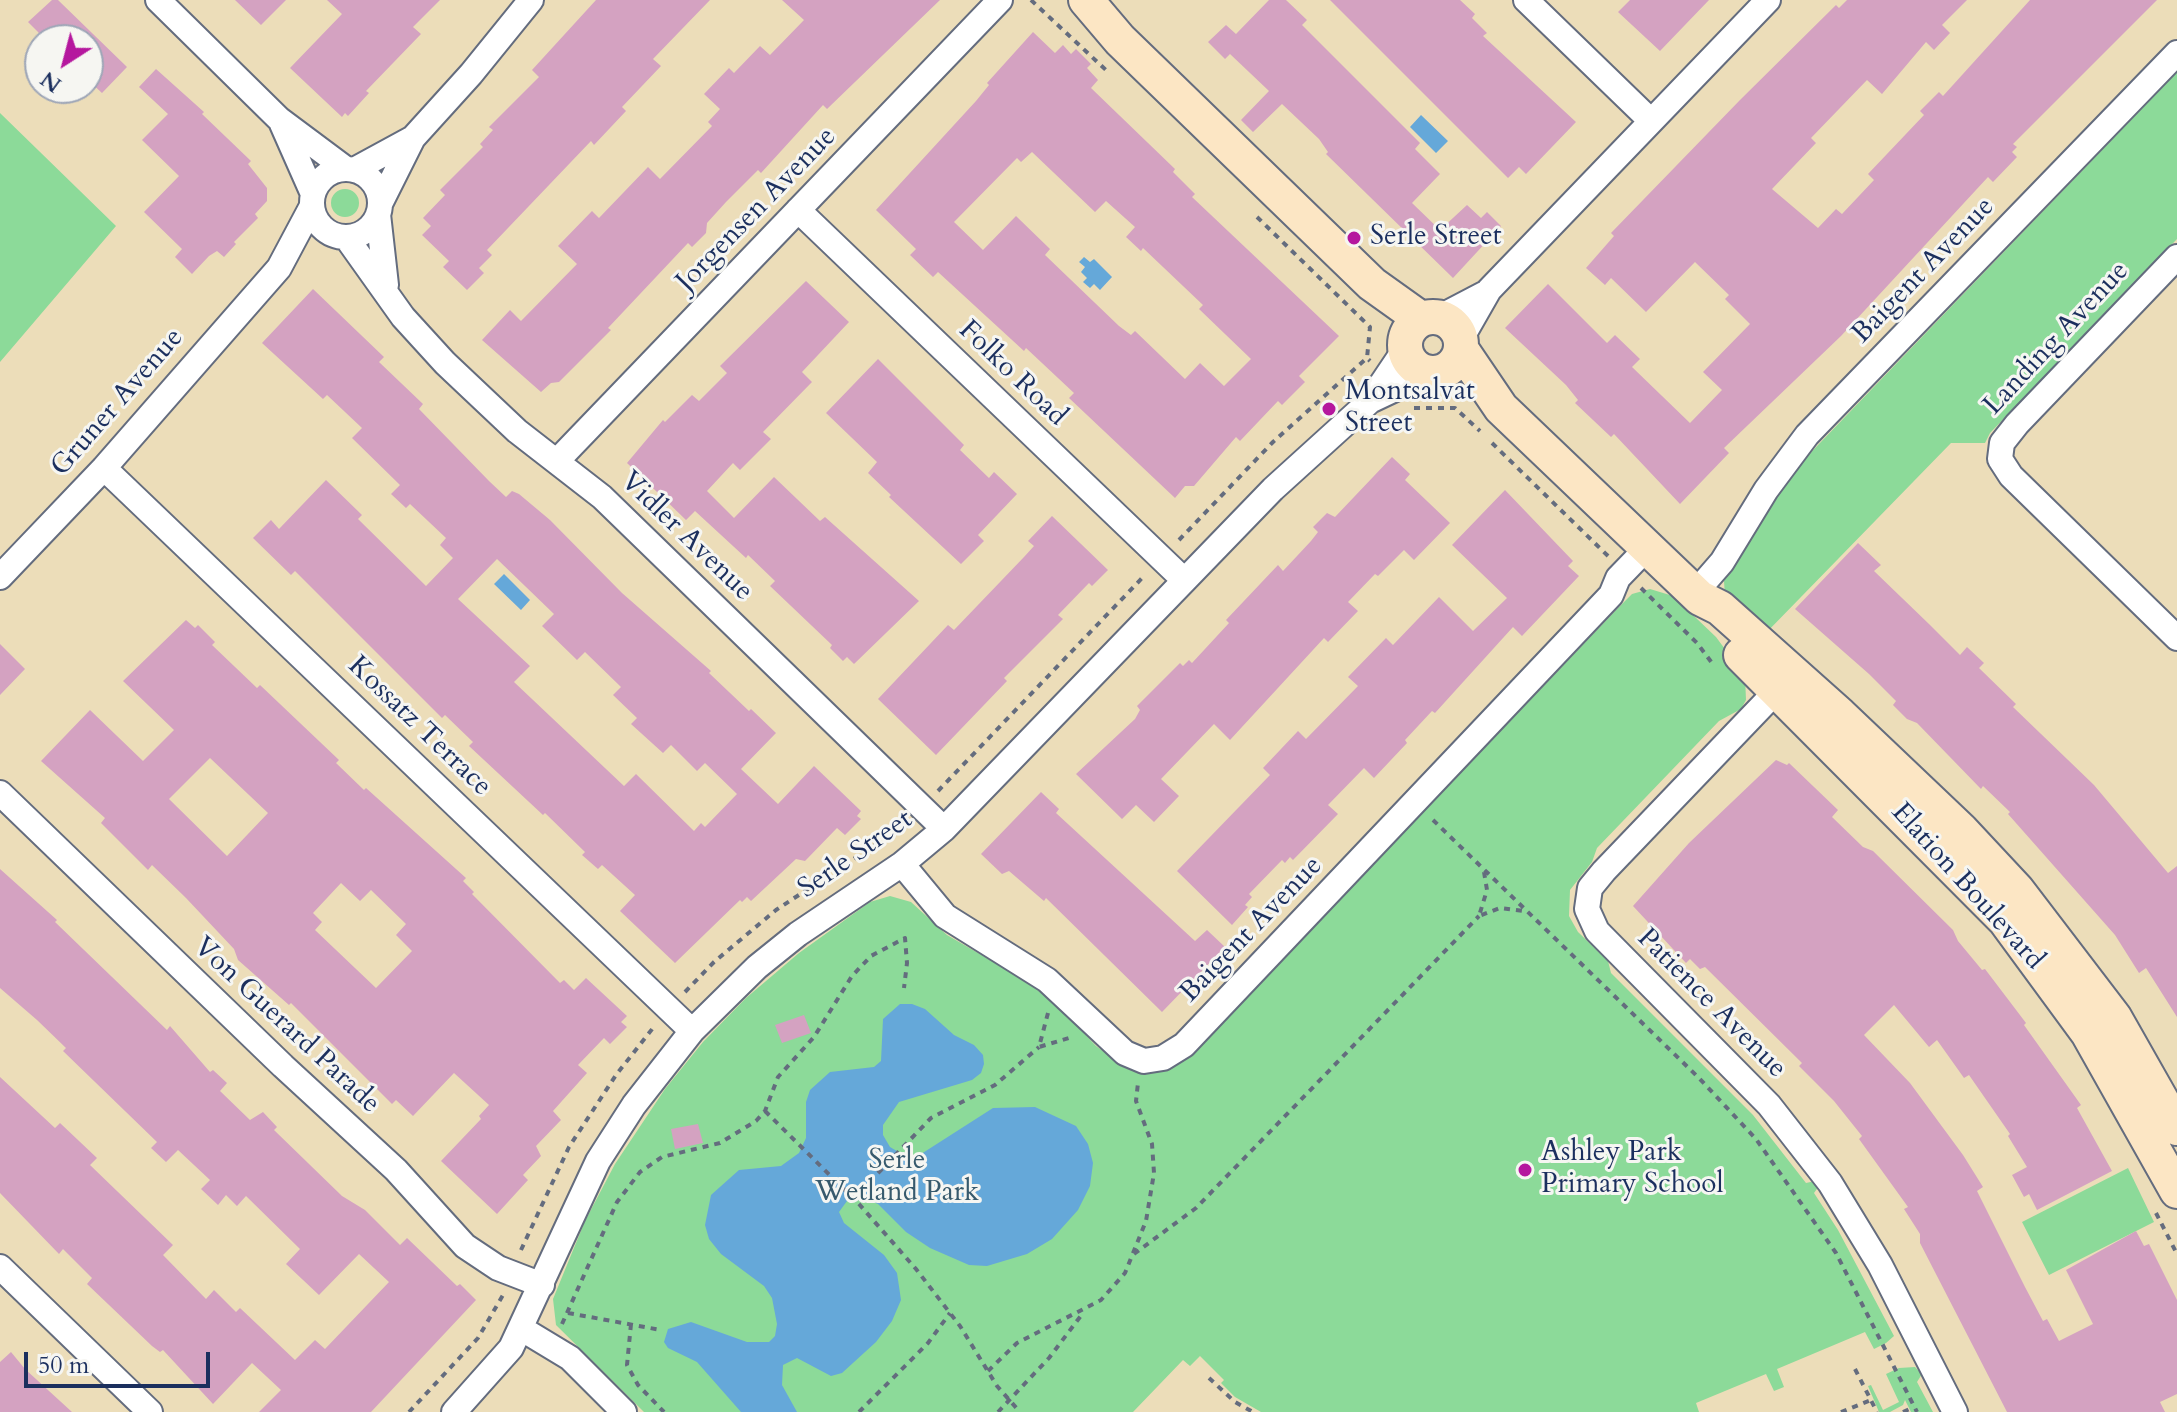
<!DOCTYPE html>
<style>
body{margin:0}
#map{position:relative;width:2177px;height:1412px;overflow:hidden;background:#ecddb9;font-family:Cardo,serif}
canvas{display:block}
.north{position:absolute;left:24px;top:24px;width:80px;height:80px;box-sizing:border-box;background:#f6f6f2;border:2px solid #9ea6b7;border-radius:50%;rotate:216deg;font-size:22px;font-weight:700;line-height:32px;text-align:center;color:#1b2f5e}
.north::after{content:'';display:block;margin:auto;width:28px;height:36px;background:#b5179e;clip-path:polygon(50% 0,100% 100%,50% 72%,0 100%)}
.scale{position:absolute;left:24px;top:1352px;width:186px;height:36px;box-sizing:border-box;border:4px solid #1b2f5e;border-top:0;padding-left:10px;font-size:24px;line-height:28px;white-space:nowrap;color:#1b2f5e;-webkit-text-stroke:6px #f6f6f2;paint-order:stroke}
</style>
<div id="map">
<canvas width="2177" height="1412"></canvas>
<div class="north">N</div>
<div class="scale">50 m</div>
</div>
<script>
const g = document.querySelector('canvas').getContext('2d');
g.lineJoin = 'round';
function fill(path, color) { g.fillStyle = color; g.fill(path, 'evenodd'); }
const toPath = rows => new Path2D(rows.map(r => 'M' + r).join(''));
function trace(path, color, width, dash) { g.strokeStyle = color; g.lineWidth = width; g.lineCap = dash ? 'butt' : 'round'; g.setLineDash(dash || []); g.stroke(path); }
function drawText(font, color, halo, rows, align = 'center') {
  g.font = font + ' Cardo,serif'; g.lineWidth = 6; g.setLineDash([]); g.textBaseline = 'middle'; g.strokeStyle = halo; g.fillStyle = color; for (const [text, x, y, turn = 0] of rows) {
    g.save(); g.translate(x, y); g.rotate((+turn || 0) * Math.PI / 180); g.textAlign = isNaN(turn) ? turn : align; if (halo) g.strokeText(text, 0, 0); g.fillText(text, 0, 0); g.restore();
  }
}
fill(toPath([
 [2177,72,2177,239,1990,433,1985,443,1951,443,1763,636,1725,597,1724,581,1730,562,1764,519,1793,471],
 [0,113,116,226,0,362],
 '331 203a14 14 0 1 1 28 0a14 14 0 1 1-28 0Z',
 [1650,589,1673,596,1716,637,1745,676,1746,700,1741,709,1719,721,1597,848,1592,862,1570,890,1569,916,1578,932,1608,961,1611,973,1753,1115,1806,1183,1815,1181,1819,1186,1814,1193,1838,1230,1894,1336,1886,1343,1874,1349,1865,1332,1777,1369,1784,1387,1774,1391,1766,1374,1696,1403,1699,1412,1261,1412,1235,1397,1221,1383,1224,1380,1200,1356,1190,1366,1183,1360,1133,1412,644,1412,556,1325,553,1299,585,1221,615,1164,665,1089,703,1042,746,998,799,953,870,902,890,896,911,902,947,935,1028,982,1065,1013,1096,1046,1125,1067,1148,1073,1171,1067,1226,1018,1619,607,1632,594],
 [2128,1168,2154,1222,2049,1275,2022,1222],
 [1915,1367,1922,1374,1917,1382,1933,1412,1911,1412,1905,1400,1903,1405,1890,1412,1879,1412,1868,1386,1871,1385,1883,1410,1899,1402,1886,1374,1899,1368]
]), '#8cda99');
fill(toPath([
 [1421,115,1448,141,1436,153,1410,127],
 [1084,257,1090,262,1094,259,1112,277,1100,290,1094,284,1090,288,1083,282,1087,278,1081,272,1085,267,1079,262],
 [504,574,530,600,521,610,494,584],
 [900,1004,912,1004,925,1009,954,1035,974,1045,983,1055,984,1064,981,1073,972,1080,899,1102,883,1125,883,1135,890,1147,907,1157,918,1156,993,1108,1035,1107,1076,1126,1088,1144,1093,1163,1090,1186,1078,1210,1052,1239,1027,1254,987,1266,969,1265,930,1248,906,1232,878,1204,866,1199,847,1201,839,1212,844,1223,884,1255,897,1273,901,1300,892,1321,876,1342,842,1373,831,1376,797,1358,783,1365,782,1385,797,1412,741,1412,697,1362,668,1348,664,1342,668,1329,691,1322,747,1342,769,1342,775,1336,777,1324,772,1298,764,1286,721,1254,709,1239,705,1225,711,1195,739,1170,781,1166,799,1153,806,1138,806,1102,810,1090,830,1072,874,1067,881,1061,883,1019]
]), '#65a8d9');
fill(toPath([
 [52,0,58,0,127,67,102,93,88,80,88,40,46,40,28,22],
 [235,0,286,0,261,25],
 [327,0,440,0,413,27,421,34,366,91,369,93,348,116,345,113,342,117,290,68,342,14],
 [596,0,710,0,653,59,661,66,622,107,626,111,594,145,591,141,487,250,492,255,479,268,484,273,467,290,443,267,449,261,422,235,431,226,423,218,445,195,440,190,483,147,480,144,493,130,489,127,539,77,532,70],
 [782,0,940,0,827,109,823,105,761,173,758,170,726,202,707,223,706,233,692,247,688,243,608,328,611,330,559,382,551,383,541,392,482,340,510,310,521,321,577,264,558,246,592,211,599,218,648,167,660,179,712,126,708,122,720,109,704,94,729,68,734,73,760,46,770,55,804,20],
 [1269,0,1286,0,1307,20,1302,25,1420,143,1415,149,1440,174,1412,203,1440,230,1467,205,1481,218,1487,212,1501,226,1453,278,1326,154,1328,152,1319,139,1282,104,1253,132,1241,120,1269,91,1230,54,1225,59,1208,42,1226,25,1236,34],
 [1330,0,1460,0,1475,14,1472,18,1487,33,1483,36,1576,122,1526,174,1519,167,1508,178],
 [1630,0,1709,0,1660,51,1618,12],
 [1847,0,1967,0,1942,25,1950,33,1934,50,1926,42,1882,94,1867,80,1811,138,1816,143,1772,189,1818,228,1836,209,1842,214,1874,180,1868,174,1924,115,1920,111,1939,92,1943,96,2030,0,2157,0,2013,144,2017,147,2012,152,2017,157,1993,182,1988,177,1841,336,1724,448,1729,453,1680,504,1614,434,1611,437,1575,403,1578,400,1566,385,1505,328,1548,284,1607,343,1615,335,1640,359,1632,367,1690,423,1722,390,1703,372,1750,324,1725,299,1729,295,1695,262,1646,312,1611,278,1605,285,1586,268,1614,236,1611,233,1740,100,1836,5,1839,8],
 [1033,32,1055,53,1063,45,1071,54,1076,49,1091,64,1087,68,1098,80,1091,88,1175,169,1173,172,1195,194,1192,197,1339,336,1299,376,1305,382,1282,405,1278,401,1240,441,1236,437,1194,486,1185,486,1175,498,1069,398,1074,393,1026,348,1024,351,938,272,933,277,910,255,916,249,876,210,976,101,989,85,987,83],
 [1032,152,1095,212,1106,201,1135,227,1126,237,1141,251,1143,248,1203,305,1199,309,1251,359,1224,386,1200,363,1185,379,1135,331,1131,335,1119,326,1045,255,1050,249,1016,216,983,250,954,222,1017,158,1021,162],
 [156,69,204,112,202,114,251,161,248,164,267,188,267,201,255,214,258,218,234,242,236,244,224,257,217,251,209,256,192,274,175,257,182,249,144,212,179,176,142,140,168,114,139,87],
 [806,281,849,322,802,372,812,382,763,432,771,439,740,470,733,463,707,491,734,518,774,477,820,521,825,517,919,601,854,664,847,657,843,661,830,648,832,645,770,586,775,581,748,555,746,558,695,511,686,520,627,463,663,420,665,422,692,395,699,401,727,373,720,366],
 [313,289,384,357,379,362,423,404,419,409,489,481,506,497,512,491,519,494,550,520,622,593,711,671,709,673,749,711,751,709,776,733,741,769,778,804,814,766,861,811,857,816,861,819,845,835,837,828,805,861,796,859,751,901,747,897,742,902,740,900,675,963,620,911,635,895,602,865,598,869,582,855,585,852,545,813,543,815,469,746,473,742,445,715,442,718,295,571,291,575,253,538,271,520,279,529,326,480,362,515,358,519,426,586,453,558,440,545,446,538,410,504,406,508,391,494,400,485,352,438,362,428,327,395,323,399,262,343],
 [497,559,554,614,542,626,577,660,585,652,621,687,613,695,637,718,631,724,663,753,671,745,697,771,705,763,737,794,705,827,701,823,694,831,636,774,624,786,514,682,530,666,458,599],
 [878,359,964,445,960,450,989,478,994,472,1017,494,978,535,984,541,961,564,889,497,891,495,868,473,877,462,826,413],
 [1392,457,1410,474,1405,480,1450,523,1414,560,1404,550,1378,576,1375,574,1348,602,1358,611,1328,642,1324,638,1230,740,1214,724,1161,779,1179,796,1154,822,1136,805,1122,819,1076,774,1135,719,1140,710,1137,706,1180,663,1183,666,1189,660,1192,663,1229,623,1226,620,1278,565,1283,571,1311,541,1318,532,1313,527,1327,513,1335,517],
 [1505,490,1573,561,1568,566,1579,576,1522,636,1513,627,1435,713,1432,711,1405,740,1407,743,1374,778,1364,768,1328,805,1338,814,1293,860,1290,857,1285,863,1282,860,1249,894,1252,897,1245,905,1248,907,1232,925,1177,871,1270,775,1263,768,1298,731,1306,739,1358,686,1348,677,1386,638,1393,645,1439,597,1473,631,1507,598,1452,545],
 [1052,516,1108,570,1092,586,1089,583,1058,615,1063,619,1004,678,1007,681,936,755,878,699,948,625,954,630,1024,557,1034,546,1028,541],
 [1858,543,1881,565,1874,571,1929,624,1960,655,1967,647,1984,663,1979,668,2016,704,2013,707,2094,785,2168,873,2177,866,2177,1017,2146,968,2139,973,2115,935,2008,814,2010,812,1983,786,1981,789,1917,723,1907,719,1893,705,1896,701,1869,674,1795,609],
 [186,620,195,628,198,625,215,642,212,645,257,688,260,685,339,760,336,763,364,790,366,788,466,878,463,881,474,892,472,894,560,983,564,980,574,990,586,978,627,1016,621,1022,627,1027,610,1044,604,1038,578,1065,587,1073,553,1111,561,1120,536,1146,541,1156,523,1175,528,1180,497,1214,441,1161,481,1119,479,1116,489,1105,454,1073,413,1116,396,1100,392,1104,291,1003,289,1005,238,960,234,949,186,898,152,865,148,870,101,823,105,818,41,761,90,710,143,761,174,730,123,681],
 [210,758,268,813,227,856,169,799],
 [341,883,360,901,371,890,406,924,396,935,412,951,376,988,315,930,322,922,313,913],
 [0,644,25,669,0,695],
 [1776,760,1787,765,1789,763,1838,810,1832,817,1863,847,1873,851,1953,930,1958,941,1982,970,1985,969,2026,1023,2024,1025,2081,1105,2077,1108,2112,1171,2037,1210,2029,1194,2024,1197,2012,1175,2027,1167,2008,1136,2010,1134,1969,1075,1964,1078,1937,1040,1929,1047,1894,1005,1864,1035,1910,1083,1963,1155,1983,1187,1977,1191,2025,1287,2043,1321,2047,1319,2059,1341,2093,1324,2066,1270,2136,1231,2144,1246,2149,1244,2177,1300,2177,1394,2160,1402,2165,1412,2007,1412,1920,1243,1920,1234,1904,1209,1908,1207,1859,1139,1862,1136,1834,1101,1799,1066,1802,1063,1705,967,1700,969,1690,959,1686,963,1633,906,1689,843],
 [1041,792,1059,809,1056,813,1195,941,1207,930,1225,947,1162,1012,1046,898,1044,901,1009,871,1002,874,981,854],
 [0,869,57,920,55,922,167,1030,170,1026,210,1072,213,1070,227,1083,220,1091,250,1120,263,1112,277,1127,274,1130,342,1196,365,1210,400,1245,407,1238,457,1286,460,1284,476,1300,371,1412,259,1412,281,1390,252,1363,213,1404,163,1350,160,1352,152,1346,87,1284,92,1278,63,1249,59,1254,0,1193,0,1077,55,1128,60,1123,97,1158,90,1165,173,1245,163,1255,206,1299,214,1290,236,1312,240,1308,295,1360,315,1340,325,1349,389,1282,359,1254,319,1295,286,1264,300,1249,246,1196,237,1206,226,1195,218,1205,201,1189,210,1180,178,1150,166,1162,151,1148,157,1142,63,1051,66,1048,37,1020,0,988],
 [804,1015,811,1033,782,1043,775,1025],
 [698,1124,703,1143,675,1149,671,1129],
 [11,1352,25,1369,72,1412,0,1412,0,1362]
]), '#d4a2c1');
const street = toPath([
 [158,0,279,119,346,169],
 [1526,0,1651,121],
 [282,124,313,194],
 '312 203a34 34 0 1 1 68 0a34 34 0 1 1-68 0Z',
 [354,170,411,139],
 [380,204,413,138,471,74,531,0],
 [798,210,1184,580],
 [378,214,386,285],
 [346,237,403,317,445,363,517,431,602,497,944,829],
 [2177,257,2017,424,2002,443,2000,459,2011,476,2177,638],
 [1440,317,1484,294],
 [1461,339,1489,290,1768,0],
 [1372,400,1429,373],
 [557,461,1000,0],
 [104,468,692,1031],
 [0,577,104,468,279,268,312,206],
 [1695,593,1722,562,1766,490,1807,435,2177,53],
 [1787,680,1604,871,1590,888,1587,909,1597,931,1769,1105,1830,1183,1880,1265,1955,1412],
 [0,793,283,1066,396,1170,465,1246,498,1268,542,1285],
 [902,864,945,916,1047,980,1125,1053,1144,1061,1163,1058,1184,1045,1611,595,1618,578,1647,548],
 [0,1267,150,1412],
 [522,1329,570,1358,624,1412],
 [454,1412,511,1348,598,1161,634,1105,692,1031,757,967,798,934,902,864,944,829,1273,489,1370,401,1405,349]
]);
const secondary = toPath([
 [1086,0,1120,40,1372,284,1421,319],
 '1405 345a28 28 0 1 1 56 0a28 28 0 1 1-56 0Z',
 [1461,349,1501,408,1700,598,1720,608,1840,715,1961,830,2017,890,2114,1017,2177,1128],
 [1741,655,2005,920,2088,1033,2177,1191]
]);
trace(street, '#646c7e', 28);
trace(secondary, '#646c7e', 38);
trace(toPath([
 [1031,0,1107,71],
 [1257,217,1370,327,1367,358],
 [1414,408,1455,408,1480,431],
 [1492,443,1609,557],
 [1179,540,1273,442,1367,358,1370,361],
 [1641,588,1697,643,1712,663],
 [938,791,1145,575],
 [1433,820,1699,1078,1756,1139,1836,1253,1917,1412],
 [1484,872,1487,890,1479,916,1500,908,1523,911],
 [685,992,714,962,776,910,907,824],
 [1048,1013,1039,1047,1072,1037],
 [765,1111,859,1204,916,1269,960,1326,997,1386,1020,1412],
 [853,1199,931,1118,995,1085,1039,1047],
 [2156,1213,2177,1254],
 [521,1250,569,1147,616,1075,653,1028],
 [1134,1254,1196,1208,1479,916],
 [568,1313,661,1330],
 [562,1324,617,1202,640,1172,662,1157,720,1143,756,1121,765,1111,778,1077,814,1037,852,976,871,956,905,938,907,963,904,988],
 [631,1324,627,1365,638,1385,664,1412],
 [1855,1369,1877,1412],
 [988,1371,1017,1343,1101,1300,1125,1273,1146,1221,1154,1173,1152,1144,1136,1101,1138,1083],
 [1209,1378,1235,1402,1253,1412],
 [409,1412,478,1338,503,1295],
 [859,1412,928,1343,950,1313],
 [998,1412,1049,1358,1083,1313],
 [1841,1412,1871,1400],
 [1903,1412,1914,1407]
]), '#646c7e', 4, [6, 6]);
trace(street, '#fff', 24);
trace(secondary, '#fce6c4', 34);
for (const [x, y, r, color] of [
 [1354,238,8,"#b5179e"],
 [1329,409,8,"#b5179e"],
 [1525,1170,8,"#b5179e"]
]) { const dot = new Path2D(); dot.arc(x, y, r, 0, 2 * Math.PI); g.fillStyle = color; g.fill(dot); trace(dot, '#f6f6f2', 3); }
drawText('28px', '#1b2f5e', '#f6f6f2', [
 ["Jorgensen Avenue",757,210,-46],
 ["Baigent Avenue",1924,271,-46],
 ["Landing Avenue",2057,339,-47],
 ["Folko Road",1012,374,44],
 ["Gruner Avenue",118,403,-49],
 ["Vidler Avenue",686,537,44],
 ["Kossatz Terrace",419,727,44],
 ["Serle Street",856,855,-35],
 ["Elation Boulevard",1967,887,48],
 ["Baigent Avenue",1252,930,-46],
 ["Patience Avenue",1711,1004,45],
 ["Von Guerard Parade",286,1026,43]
]);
drawText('28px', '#1b2f5e', '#f6f6f2', [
 ["Serle Street",1370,238],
 ["Montsalvat",1345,393],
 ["Street",1345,425],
 ["Ashley Park",1541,1154],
 ["Primary School",1541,1186]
], 'left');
drawText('28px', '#375a6d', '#f6f6f2', [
 ["Serle",897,1162],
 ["Wetland Park",897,1194]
]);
</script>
